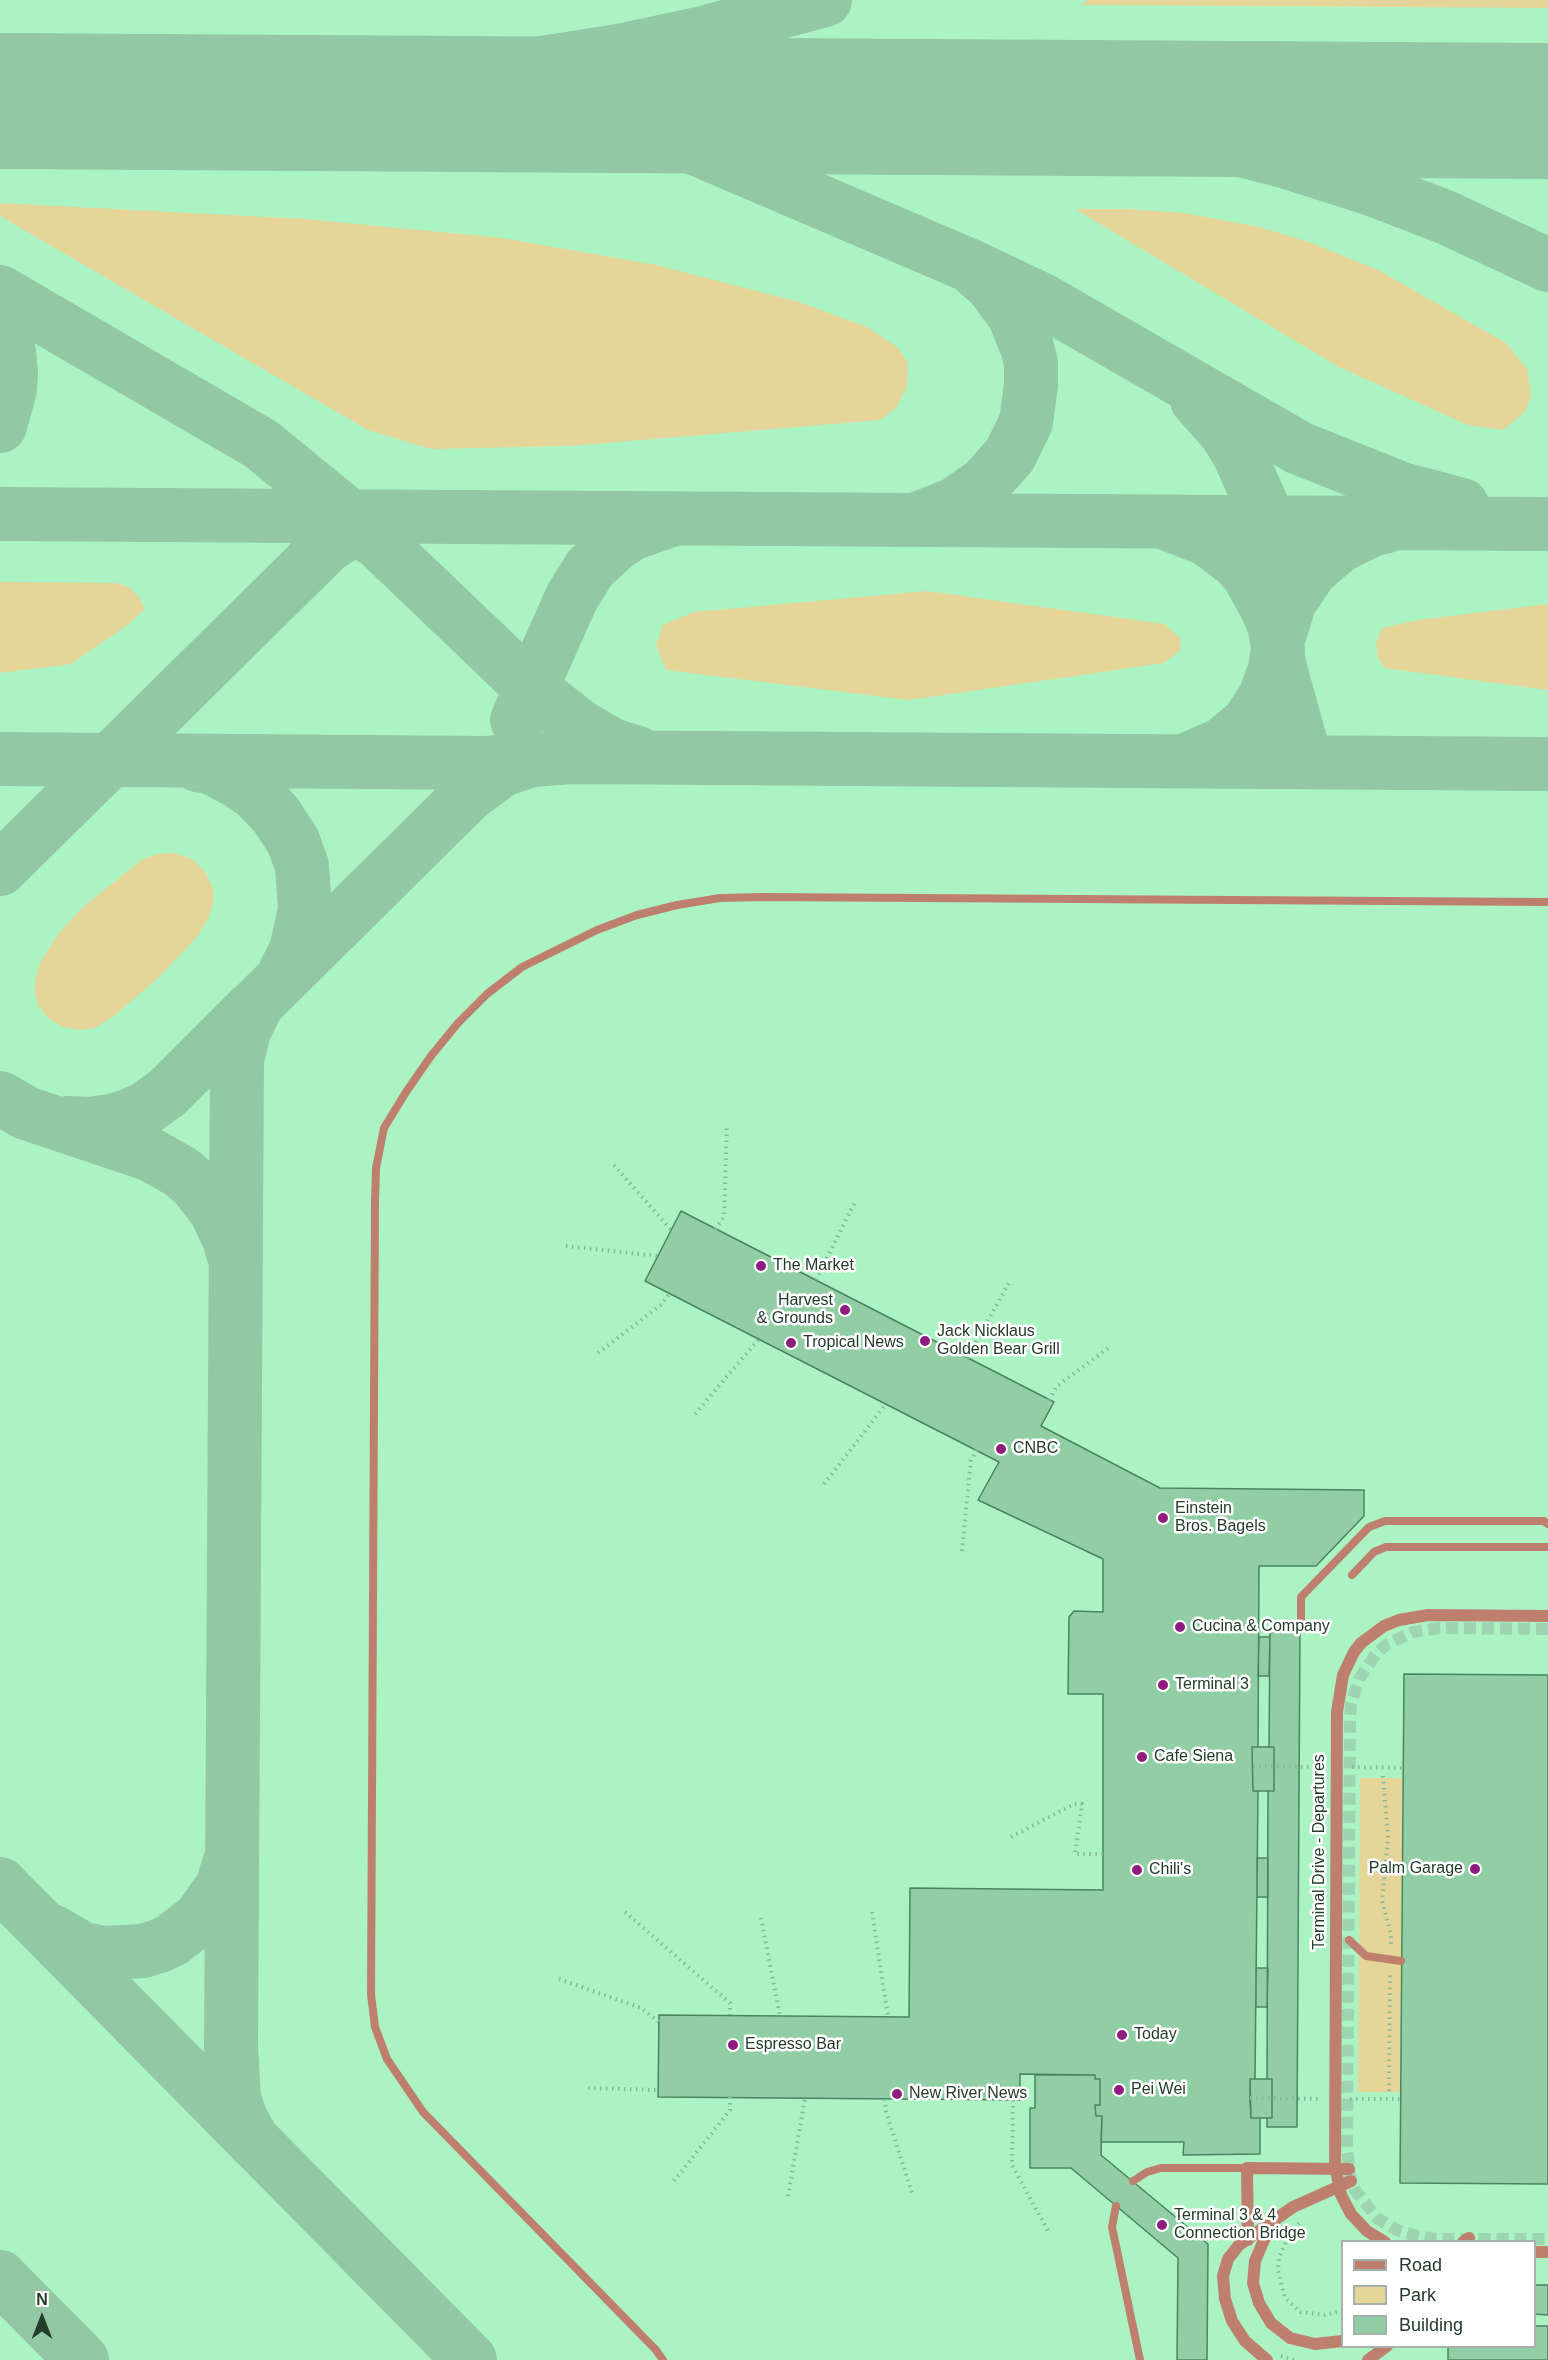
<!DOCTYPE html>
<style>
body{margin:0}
#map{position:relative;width:1548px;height:2360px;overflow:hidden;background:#bcfbd1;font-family:Helvetica,sans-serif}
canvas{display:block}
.legend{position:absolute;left:1341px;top:2240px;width:195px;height:108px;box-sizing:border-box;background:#fff;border:2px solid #a7b1ab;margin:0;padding:8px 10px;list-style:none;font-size:18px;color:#233c2c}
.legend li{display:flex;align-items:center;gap:12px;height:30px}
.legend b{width:30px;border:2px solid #a7b1ab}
.north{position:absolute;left:12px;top:2288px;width:60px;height:60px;-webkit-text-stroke:4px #fff;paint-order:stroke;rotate:0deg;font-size:16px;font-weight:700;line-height:24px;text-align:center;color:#233c2c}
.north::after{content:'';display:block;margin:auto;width:21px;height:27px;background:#233c2c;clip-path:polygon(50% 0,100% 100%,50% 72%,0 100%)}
</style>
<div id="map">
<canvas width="1548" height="2360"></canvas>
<ul class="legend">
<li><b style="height:8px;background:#bf7f6f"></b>Road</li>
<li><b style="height:16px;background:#e5d599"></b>Park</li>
<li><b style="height:16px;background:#91cea5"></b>Building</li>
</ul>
<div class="north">N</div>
</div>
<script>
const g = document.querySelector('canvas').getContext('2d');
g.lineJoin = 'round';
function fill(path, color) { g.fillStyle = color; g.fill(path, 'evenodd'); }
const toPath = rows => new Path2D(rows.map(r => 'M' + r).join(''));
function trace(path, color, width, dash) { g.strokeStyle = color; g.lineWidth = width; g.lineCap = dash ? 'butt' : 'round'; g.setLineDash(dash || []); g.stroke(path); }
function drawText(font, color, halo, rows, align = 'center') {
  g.font = font + ' Helvetica,sans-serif'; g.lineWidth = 5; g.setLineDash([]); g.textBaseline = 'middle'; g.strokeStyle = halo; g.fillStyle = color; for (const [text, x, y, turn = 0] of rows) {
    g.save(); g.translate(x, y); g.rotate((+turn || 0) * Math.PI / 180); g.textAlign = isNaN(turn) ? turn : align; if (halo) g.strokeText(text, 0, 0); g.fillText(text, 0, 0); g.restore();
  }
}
fill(toPath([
 [0,0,1548,0,1548,2360,0,2360],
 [1342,2242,1534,2242,1534,2346,1342,2346]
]), '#acf3c4');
fill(toPath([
 [1088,0,1548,0,1548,8,1081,5],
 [0,203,305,219,502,238,656,265,799,302,867,327,897,347,908,363,907,386,897,407,880,420,569,446,431,449,368,430,0,216],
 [1075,209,1128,209,1184,213,1259,227,1309,242,1378,270,1506,343,1527,369,1531,396,1524,413,1503,430,1468,425,1339,367],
 [0,582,116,583,129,587,139,597,145,609,126,626,71,664,0,673],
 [927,591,1164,624,1180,638,1180,650,1164,663,909,700,666,670,656,645,663,625,694,612],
 [1548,604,1548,690,1384,668,1378,657,1376,643,1382,628,1418,620],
 [174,853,192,859,205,872,213,888,213,902,209,917,197,937,158,978,115,1015,95,1028,80,1030,63,1027,48,1018,38,1005,35,992,35,979,40,963,59,933,82,908,143,859,157,854],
 [1360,1778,1403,1778,1400,2092,1358,2092]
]), '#e5d599');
trace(toPath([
 [49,101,395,81,478,73,619,51,699,34,825,0],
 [594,105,966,264,1042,300,1299,448,1402,489,1462,505],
 [937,107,1097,122,1147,130,1226,146,1284,161,1369,188,1445,217,1548,265],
 [0,292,261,444,360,525],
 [0,321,9,352,11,373,10,389,0,426],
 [1197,400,1227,434,1239,454,1264,510,1272,537,1276,568,1278,661,1306,762],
 [0,514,1548,524],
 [922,517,955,504,985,483,1010,455,1026,422,1031,385,1031,363,1027,347,1014,315,992,285,978,273],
 [330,519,357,529,377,541,532,689,581,727,612,745,638,753],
 [1171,525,1207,539,1236,561,1248,574,1267,608,1275,628,1278,648,1275,669,1265,697,1248,723,1223,744,1184,761],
 [1280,633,1290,601,1311,570,1339,546,1371,530,1387,526],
 [517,720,572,597,590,568,615,545,631,534,668,521],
 [0,759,486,763,522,760],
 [197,765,210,767,237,781,255,793,276,815,293,841,302,866,305,910,296,950,284,974],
 [0,869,326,547,350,531,383,520],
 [0,1098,26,1113,151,1155,181,1172,195,1184,216,1211,229,1239,233,1253],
 [67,1123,90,1124,111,1121,129,1116,146,1108,167,1093,251,1009],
 [0,1884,470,2360],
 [52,1931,83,1949,106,1953,143,1951,159,1946,172,1940,200,1918,222,1887,230,1861],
 [253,2141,241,2119,234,2099,231,2047,237,1060,244,1031,257,1004,468,795,502,770,532,760,572,757,1548,764],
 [0,2277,82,2360]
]), '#92c8a4', 54);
trace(toPath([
 [0,101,1548,111]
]), '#92c8a4', 136);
const building = toPath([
 [681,1211,1054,1402,1041,1426,1160,1488,1364,1490,1364,1516,1316,1566,1259,1566,1258,1747,1252,1747,1253,1791,1258,1791,1255,2079,1250,2079,1250,2103,1251,2118,1260,2118,1260,2154,1183,2155,1184,2142,1101,2142,1102,2116,1096,2116,1095,2105,1100,2105,1100,2079,1095,2079,1095,2075,1020,2074,1020,2100,658,2097,659,2015,909,2017,910,1888,1103,1890,1103,1694,1068,1694,1069,1617,1074,1611,1103,1612,1103,1559,978,1500,999,1462,645,1281,681,1211],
 [1270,1628,1300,1628,1297,2127,1267,2127,1267,2118,1272,2118,1272,2079,1267,2079,1268,1791,1274,1791,1274,1747,1269,1747,1270,1628],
 [1259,1637,1270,1637,1269,1676,1258,1676,1259,1637],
 [1404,1674,1548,1675,1548,2184,1400,2183,1404,1674],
 [1252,1747,1274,1747,1274,1791,1253,1791,1252,1747],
 [1257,1858,1268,1858,1268,1897,1257,1897,1257,1858],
 [1256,1968,1268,1968,1267,2007,1256,2007,1256,1968],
 [1035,2075,1095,2075,1095,2079,1100,2079,1100,2105,1095,2105,1096,2116,1102,2116,1101,2155,1208,2244,1207,2360,1177,2360,1178,2258,1071,2168,1030,2168,1030,2108,1035,2108,1035,2075],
 [1250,2079,1272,2079,1272,2118,1251,2118,1250,2079],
 [1534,2285,1548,2285,1548,2315,1534,2314,1534,2285],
 [1534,2326,1548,2326,1548,2360,1448,2360,1448,2346,1534,2346,1534,2326]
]);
fill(building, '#91cea5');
trace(building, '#49855f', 1.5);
trace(toPath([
 [1548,1629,1440,1628,1413,1632,1387,1644,1376,1654,1359,1679,1351,1704,1350,1718,1347,2149,1351,2181,1355,2190,1378,2219,1397,2230,1417,2236,1436,2239,1548,2239]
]), '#9dd5b0', 12, [12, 6]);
trace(toPath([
 [614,1165,671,1230],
 [715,1229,724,1217,727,1125],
 [566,1246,658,1256],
 [816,1280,855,1202],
 [598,1353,662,1304,670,1293],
 [967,1358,1010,1281],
 [1049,1400,1057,1386,1111,1346],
 [695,1414,759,1339],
 [824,1484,886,1404],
 [962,1551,971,1460,977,1450],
 [1253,1766,1321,1767],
 [1352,1767,1403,1768],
 [1383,1776,1388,1838,1382,1901,1391,1934,1391,1947],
 [1011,1837,1074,1804,1082,1804,1075,1854,1103,1854],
 [625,1912,730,2003,730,2015],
 [872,1912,888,2017],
 [761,1918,780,2016],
 [559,1979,641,2008,659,2022],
 [588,2088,658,2090],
 [1389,2091,1390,1972],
 [1250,2098,1322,2099],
 [885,2099,886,2112,913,2196],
 [1350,2099,1400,2099],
 [1013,2100,1012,2165,1048,2231],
 [674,2181,730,2110,730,2097],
 [788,2196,805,2098],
 [1299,2223,1287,2240,1279,2257,1278,2271,1285,2298,1300,2312,1325,2315,1342,2311],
 [1281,2356,1295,2360]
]), '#86b897', 4, [1.5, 4.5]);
trace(toPath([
 [1352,1575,1374,1552,1386,1547,1548,1547],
 [1301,1623,1301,1597,1369,1527,1385,1521,1544,1521,1548,1524],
 [1349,1940,1366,1956,1401,1961],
 [1133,2181,1147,2172,1161,2168,1247,2168],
 [1116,2206,1112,2227,1140,2360],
 [663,2360,656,2350,423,2112,387,2059,375,2027,371,1994,375,1201,376,1168,384,1128,406,1092,431,1056,458,1023,487,994,522,967,597,930,637,915,677,905,720,898,762,897,1548,902]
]), '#bf7f6f', 8);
trace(toPath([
 [1274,2224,1264,2240,1255,2261,1253,2283,1259,2303,1271,2323,1290,2338,1315,2344,1342,2341],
 [1248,2240,1247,2168,1349,2169],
 [1463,2242,1469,2238],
 [1267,2360,1245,2341,1232,2321,1225,2299,1223,2276,1228,2259,1239,2245,1293,2207,1351,2181],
 [1368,2360,1387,2346]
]), '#bf7f6f', 12);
trace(toPath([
 [1385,2242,1367,2231,1351,2214,1341,2195,1335,2165,1337,1712,1343,1675,1354,1652,1361,1643,1384,1626,1399,1620,1428,1615,1548,1616],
 [1534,2252,1548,2252]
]), '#bf7f6f', 12);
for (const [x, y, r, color] of [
 [761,1266,6,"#8f1d7f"],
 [845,1310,6,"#8f1d7f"],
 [925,1341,6,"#8f1d7f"],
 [791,1343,6,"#8f1d7f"],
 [1001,1449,6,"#8f1d7f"],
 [1163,1518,6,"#8f1d7f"],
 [1180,1627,6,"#8f1d7f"],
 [1163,1685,6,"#8f1d7f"],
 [1142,1757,6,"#8f1d7f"],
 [1475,1869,6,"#8f1d7f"],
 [1137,1870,6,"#8f1d7f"],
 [1122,2035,6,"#8f1d7f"],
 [733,2045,6,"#8f1d7f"],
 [1119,2090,6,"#8f1d7f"],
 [897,2094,6,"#8f1d7f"],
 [1162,2225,6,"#8f1d7f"]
]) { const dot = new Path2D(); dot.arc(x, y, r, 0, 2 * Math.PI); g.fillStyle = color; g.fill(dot); trace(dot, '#fff', 2); }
drawText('16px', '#233c2c', '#fff', [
 ["The Market",773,1266],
 ["Harvest",833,1301,"right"],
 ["& Grounds",833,1319,"right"],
 ["Jack Nicklaus",937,1332],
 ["Golden Bear Grill",937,1350],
 ["Tropical News",803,1343],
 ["CNBC",1013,1449],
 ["Einstein",1175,1509],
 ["Bros. Bagels",1175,1527],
 ["Cucina & Company",1192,1627],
 ["Terminal 3",1175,1685],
 ["Cafe Siena",1154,1757],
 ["Palm Garage",1463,1869,"right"],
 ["Chili's",1149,1870],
 ["Today",1134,2035],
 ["Espresso Bar",745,2045],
 ["Pei Wei",1131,2090],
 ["New River News",909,2094],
 ["Terminal 3 & 4",1174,2216],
 ["Connection Bridge",1174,2234]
], 'left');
drawText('16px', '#233c2c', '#fff', [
 ["Terminal Drive - Departures",1320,1852,-90]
]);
</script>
